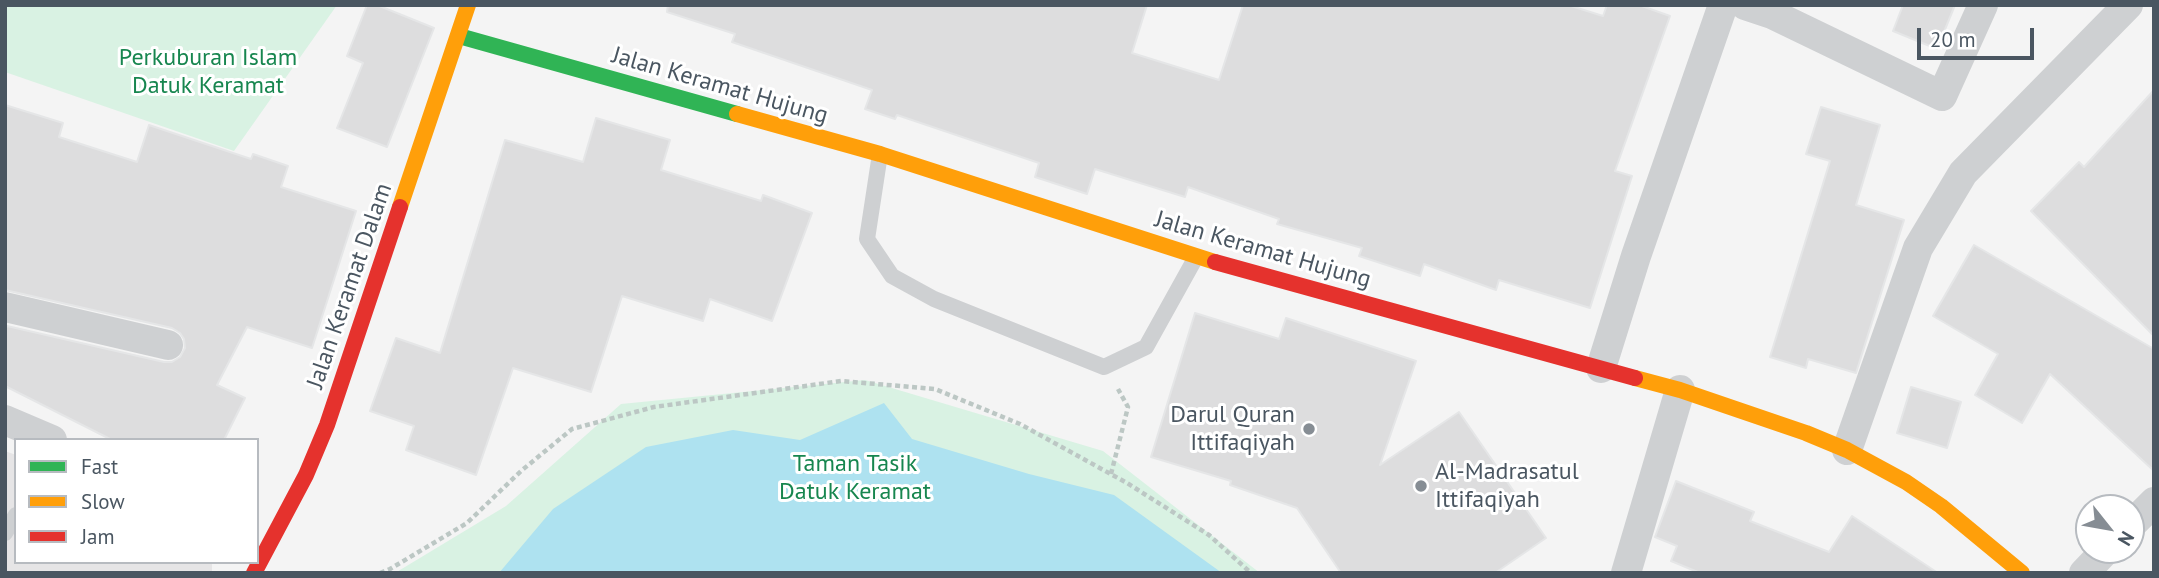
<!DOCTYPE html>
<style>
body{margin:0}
#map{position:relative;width:2159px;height:578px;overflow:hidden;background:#f4f4f4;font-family:"PT Sans",sans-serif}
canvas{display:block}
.frame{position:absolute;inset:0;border:7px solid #4a5661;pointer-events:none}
.legend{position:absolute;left:14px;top:438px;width:245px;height:126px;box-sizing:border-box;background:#fff;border:2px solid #b7bbc0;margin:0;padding:9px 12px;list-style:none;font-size:21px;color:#4a5661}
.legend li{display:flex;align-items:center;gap:14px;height:35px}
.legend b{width:35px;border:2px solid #b7bbc0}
.north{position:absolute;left:2075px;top:494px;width:70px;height:70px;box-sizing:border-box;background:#fff;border:2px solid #b7bbc0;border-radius:50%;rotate:121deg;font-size:19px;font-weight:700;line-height:28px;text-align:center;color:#4a5661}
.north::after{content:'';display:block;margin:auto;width:24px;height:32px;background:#868d94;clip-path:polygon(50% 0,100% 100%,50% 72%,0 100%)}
.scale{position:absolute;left:1917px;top:28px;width:117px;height:32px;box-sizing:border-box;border:4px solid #4a5661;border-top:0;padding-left:9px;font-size:21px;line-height:24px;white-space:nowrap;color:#4a5661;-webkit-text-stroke:5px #fff;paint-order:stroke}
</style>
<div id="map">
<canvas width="2159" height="578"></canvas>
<div class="frame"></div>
<ul class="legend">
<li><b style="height:9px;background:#30b455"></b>Fast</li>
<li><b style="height:9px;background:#ff9f0a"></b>Slow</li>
<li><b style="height:9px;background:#e5322d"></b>Jam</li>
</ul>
<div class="north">N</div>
<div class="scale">20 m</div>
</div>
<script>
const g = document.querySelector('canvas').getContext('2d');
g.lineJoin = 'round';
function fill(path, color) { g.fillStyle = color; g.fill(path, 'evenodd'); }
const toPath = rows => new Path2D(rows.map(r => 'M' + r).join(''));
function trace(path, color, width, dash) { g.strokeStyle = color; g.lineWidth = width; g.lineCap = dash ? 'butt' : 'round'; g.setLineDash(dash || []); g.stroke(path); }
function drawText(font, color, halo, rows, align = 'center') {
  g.font = font + ' "PT Sans",sans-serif'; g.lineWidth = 6; g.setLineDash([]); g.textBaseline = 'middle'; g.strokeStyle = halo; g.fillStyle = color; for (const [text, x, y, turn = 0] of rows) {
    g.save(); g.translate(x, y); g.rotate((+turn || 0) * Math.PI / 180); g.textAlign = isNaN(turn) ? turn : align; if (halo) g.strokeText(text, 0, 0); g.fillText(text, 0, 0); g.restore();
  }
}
fill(toPath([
 [5,451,16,455,16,562,212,562,212,573,5,573]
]), '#e6e5e6');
fill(toPath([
 [5,5,337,5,234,151,5,72],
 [865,380,1103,451,1260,573,395,573,506,506,621,404]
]), '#d9f2e3');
fill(toPath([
 [884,403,912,439,1029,474,1114,495,1222,573,499,573,553,509,646,447,733,430,800,440]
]), '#aee2f0');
const building = toPath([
 [367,5,377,5,434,28,387,147,337,128,363,63,347,56,367,5],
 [668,5,1147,5,1132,53,1219,80,1243,5,1568,5,1603,16,1607,5,1639,5,1670,16,1615,171,1632,176,1590,308,1499,280,1496,290,1424,264,1420,276,1359,256,1362,248,1277,224,1279,219,1188,187,1185,197,1095,169,1087,194,1035,177,1039,163,897,115,895,119,865,109,872,90,732,42,735,34,667,12,668,5],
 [1903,5,1955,5,1937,49,1893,31,1903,5],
 [2154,90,2154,336,2031,211,2079,162,2084,167,2154,90],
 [5,105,63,123,59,137,137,162,149,125,251,159,253,154,288,166,281,187,356,211,312,348,247,327,217,385,245,398,224,440,112,440,5,386,5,330,7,326,164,362,172,362,180,357,185,348,184,339,180,333,172,328,5,290,5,105],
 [1821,107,1880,125,1856,205,1904,220,1856,373,1808,359,1806,368,1770,357,1830,161,1806,154,1821,107],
 [596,118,670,140,661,170,761,201,763,195,812,213,772,321,710,299,703,321,622,296,591,392,513,368,476,475,406,450,414,426,370,411,396,338,440,353,505,140,583,162,596,118],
 [1974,245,2154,349,2154,471,2050,374,2022,423,1975,395,1998,354,1933,316,1974,245],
 [1195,313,1279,339,1286,318,1416,361,1380,465,1459,412,1546,538,1495,573,1341,573,1297,508,1230,485,1231,481,1151,457,1195,313],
 [1911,387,1961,402,1947,448,1897,433,1911,387],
 [1676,481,1754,512,1750,521,1829,552,1852,516,1938,573,1700,573,1671,561,1677,546,1655,537,1676,481]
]);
fill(building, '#ddddde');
trace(building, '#e5e6e7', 2);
trace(toPath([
 [1111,474,1128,407,1118,389],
 [380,573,390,569,467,523,521,471,572,429,654,407,841,381,935,389,1020,424,1127,483,1209,535,1251,573]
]), '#bcc7c4', 4.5, [5, 3.5]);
trace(toPath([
 [880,154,867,239,892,276,934,299,1104,367,1146,347,1196,257],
 [5,533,16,515]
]), '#ced0d2', 16);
trace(toPath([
 [1745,5,1772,14,1942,96,1983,5],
 [5,307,168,345],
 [1601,368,1636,256,1723,5],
 [5,420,52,440],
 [1847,450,1918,248,1963,173,2128,5],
 [2131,525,2154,502],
 [1626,573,1680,390],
 [2084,573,2106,550]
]), '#ced0d2', 30);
trace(toPath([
 [459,36,737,114]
]), '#30b455', 16);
trace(toPath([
 [737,114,880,154,1215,262],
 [400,207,468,5],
 [1635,378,1680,390,1806,433,1847,450,1906,482,1941,506,2022,573]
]), '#ff9f0a', 16);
trace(toPath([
 [1215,262,1635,378],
 [254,573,306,475,327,425,400,207]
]), '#e5322d', 16);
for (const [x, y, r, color] of [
 [1309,429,7,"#868d94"],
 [1421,486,7,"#868d94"]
]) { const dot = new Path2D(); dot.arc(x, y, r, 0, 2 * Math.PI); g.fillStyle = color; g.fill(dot); trace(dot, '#fff', 2.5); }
drawText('24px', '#17864f', '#fff', [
 ["Perkuburan Islam",208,58],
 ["Datuk Keramat",208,86],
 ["Taman Tasik",855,464],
 ["Datuk Keramat",855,492]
]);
drawText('24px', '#4a5661', '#fff', [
 ["Jalan Keramat Hujung",720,86,16],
 ["Jalan Keramat Hujung",1263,250,16],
 ["Jalan Keramat Dalam",350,286,-71]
]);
drawText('24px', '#4a5661', '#fff', [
 ["Darul Quran",1295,415],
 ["Ittifaqiyah",1295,443],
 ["Al-Madrasatul",1435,472,"left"],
 ["Ittifaqiyah",1435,500,"left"]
], 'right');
</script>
